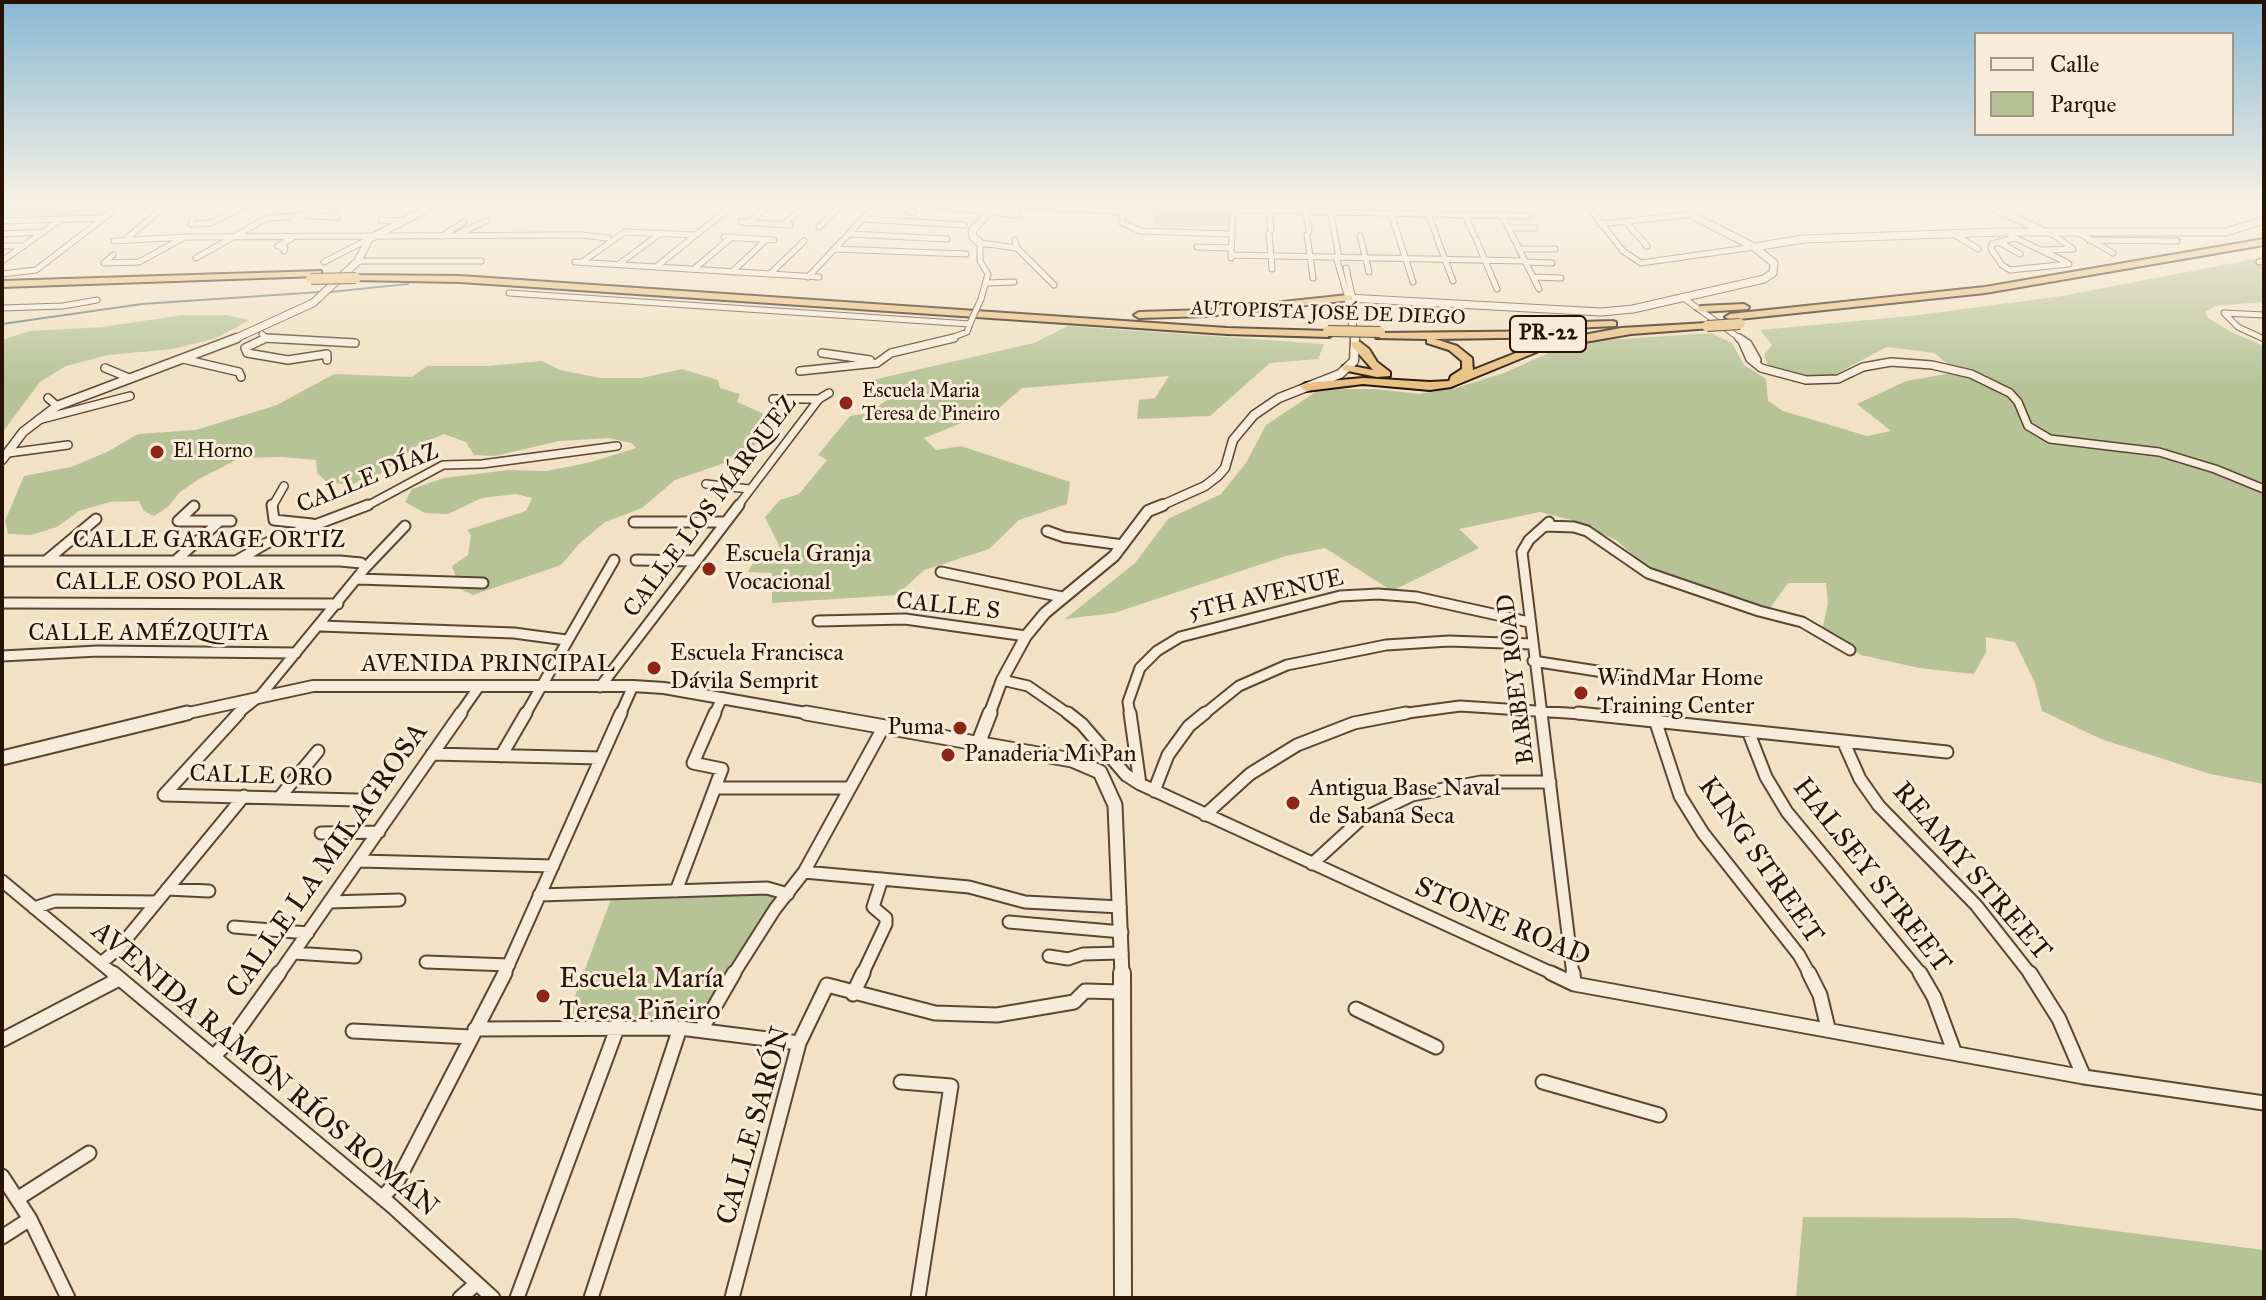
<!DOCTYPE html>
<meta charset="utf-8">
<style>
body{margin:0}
#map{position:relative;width:2266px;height:1300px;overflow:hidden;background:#f2e1c4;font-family:"IM FELL Great Primer",serif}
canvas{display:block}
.frame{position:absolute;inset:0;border:4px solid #261304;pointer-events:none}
.legend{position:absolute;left:1974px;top:32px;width:260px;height:104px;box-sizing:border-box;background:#f7ecd9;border:2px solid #a39584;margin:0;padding:10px 14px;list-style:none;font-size:24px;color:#261304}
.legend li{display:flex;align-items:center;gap:16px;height:40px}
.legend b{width:40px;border:2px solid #a39584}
</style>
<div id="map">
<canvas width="2266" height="1300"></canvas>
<div class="frame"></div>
<ul class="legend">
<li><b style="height:10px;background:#f7ecd9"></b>Calle</li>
<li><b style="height:22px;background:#b7c397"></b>Parque</li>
</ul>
</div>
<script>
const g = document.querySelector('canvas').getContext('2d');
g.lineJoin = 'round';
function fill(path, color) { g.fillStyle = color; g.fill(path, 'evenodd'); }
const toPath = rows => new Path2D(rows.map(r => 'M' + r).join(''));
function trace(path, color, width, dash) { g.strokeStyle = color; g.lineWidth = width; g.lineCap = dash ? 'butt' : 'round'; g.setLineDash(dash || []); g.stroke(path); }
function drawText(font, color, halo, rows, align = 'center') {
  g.font = font + ' "IM FELL Great Primer",serif'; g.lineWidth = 6; g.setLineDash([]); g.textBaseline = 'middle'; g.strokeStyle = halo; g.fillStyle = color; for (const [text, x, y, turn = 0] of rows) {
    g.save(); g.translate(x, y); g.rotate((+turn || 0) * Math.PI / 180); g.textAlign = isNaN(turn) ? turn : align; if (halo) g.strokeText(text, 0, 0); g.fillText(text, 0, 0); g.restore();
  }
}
fill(toPath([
 [43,205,129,205,129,207,105,212,98,218,2,220,2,209],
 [1163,210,1229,210,1229,226,1153,227,1154,213],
 [2254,259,2264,263,2264,302,2215,306,2205,312,2208,318,2231,332,2264,346,2264,784,2210,774,2101,739,2042,711,2035,683,2015,642,1986,637,1986,652,1974,674,1919,668,1861,655,1822,631,1828,603,1826,583,1788,583,1765,615,1656,575,1616,540,1571,520,1540,512,1459,529,1479,548,1392,591,1325,548,1286,556,1114,613,1065,619,1135,563,1168,519,1221,494,1246,463,1266,425,1320,389,1376,389,1419,394,1456,388,1504,373,1559,348,1609,340,1711,333,1732,343,1744,365,1766,379,1768,401,1783,411,1867,436,1891,431,1857,404,1906,381,1958,372,1934,353,1887,347,1830,377,1780,373,1768,365,1764,355,1772,345,1760,330,1911,316,2062,296],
 [182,315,225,315,250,320,216,338,173,349,108,355,66,366,40,382,2,433,2,340,30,331,102,327],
 [1068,326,1324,344,1318,359,1270,363,1210,416,1137,419,1139,400,1155,398,1169,376,1022,388,999,408,924,438,936,450,961,446,1070,482,1067,504,1019,520,989,549,924,570,897,595,772,603,772,573,748,572,760,551,781,550,765,517,780,500,799,494,827,460,818,455,850,416,869,413,901,390,866,387,868,381,1034,343],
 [542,361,560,370,600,378,642,378,682,369,718,380,720,388,740,394,737,402,766,415,767,424,757,430,758,442,742,457,675,480,642,508,605,522,580,543,561,565,473,595,460,589,452,566,468,555,471,535,467,530,526,511,532,498,516,494,482,498,448,514,425,513,405,502,412,489,444,478,508,470,547,471,591,462,636,448,631,443,609,438,559,441,495,456,474,455,466,442,444,434,418,445,377,476,350,485,327,482,317,473,316,460,283,457,240,458,199,479,180,492,168,507,154,516,144,511,139,501,110,502,79,511,57,527,31,535,8,534,5,521,24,476,71,467,107,452,138,434,196,430,277,405,334,374,412,377,427,366,488,366],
 [760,891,776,896,704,1010,687,1019,567,1018,611,899],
 [1803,1217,2014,1218,2264,1250,2264,1298,1796,1298]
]), '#b7c397');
trace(toPath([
 [330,292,408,284],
 [2,324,142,304,320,292]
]), '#6c796f', 2);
const minorFar4 = toPath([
 [135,205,177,205],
 [281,205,275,209,291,211,313,205],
 [1012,205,1123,212],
 [1125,205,1121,222,1140,231,1232,234],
 [1329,205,1339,257,1337,260,1348,298],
 [1587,205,1623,251,1641,263,1754,247],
 [1269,206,1271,230],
 [1305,207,1309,231],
 [2,208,13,205],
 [1156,208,1166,208],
 [1191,209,1202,209],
 [470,210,474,205],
 [1233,210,1529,216],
 [908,212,914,212],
 [1391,213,1413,282],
 [1428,214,1436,234],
 [1465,215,1474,235],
 [1502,215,1539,289],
 [193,217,191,224,211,223,247,205],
 [337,217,310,216,339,205],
 [864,219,964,225],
 [381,220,403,221],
 [2,221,103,218],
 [741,222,790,225],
 [1626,222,1647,246],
 [748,223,769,205],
 [1600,224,1693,214],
 [783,225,805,205],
 [819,227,841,205],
 [1508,228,1535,228],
 [2077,232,2113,253],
 [1952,233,1978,249],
 [2,234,42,232],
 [458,234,486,221],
 [850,234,947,239],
 [1269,234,1272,269],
 [1307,235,1313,278],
 [442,236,464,222],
 [1360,236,1369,272],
 [2011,236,2066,262],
 [724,237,774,240],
 [1437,238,1453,281],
 [2015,238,1992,244,1991,249,2002,265,2010,270,2069,264],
 [1476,239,1497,289],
 [125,240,165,206],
 [1015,240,1017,248,1054,285],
 [2089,240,2177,241],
 [114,241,186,237,581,235,608,238],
 [1999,242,2020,254],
 [2,246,24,246],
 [1197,247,1231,248],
 [835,249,966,254],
 [1519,249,1555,249],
 [2043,250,2073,249,2048,231],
 [284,251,285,248,278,246,291,239],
 [113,255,104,263,139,262,183,238],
 [1231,255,1525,261],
 [196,258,267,218,288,217],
 [1231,258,1233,205],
 [2,261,60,220],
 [358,261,481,261],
 [324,262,369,239],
 [575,262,819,277],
 [582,262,625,232,696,235],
 [1526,262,1552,263],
 [2259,262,2264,261],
 [619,264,661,233],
 [656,267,733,205],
 [1346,268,1352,295,1348,298],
 [694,269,732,237],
 [732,272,767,239],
 [2,274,36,270,113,211],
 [770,274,804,241],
 [808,277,876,205],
 [1533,277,1561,278],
 [987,283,1014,282],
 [509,293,970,324],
 [1682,297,1742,340],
 [981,299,988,274,980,261,980,243,1017,248],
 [2,308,63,306,97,300],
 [2264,315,2224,313,2238,327,2264,339],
 [262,334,267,339,285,340],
 [946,340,967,332,971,321]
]);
const minorFar3 = toPath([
 [266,338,355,343],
 [1739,338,1748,344,1757,360,1755,363],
 [264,339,245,348,247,353,288,360,327,354,327,360],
 [1742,341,1750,359,1761,368,1806,380,1838,379,1863,367,1891,362,1932,365,1971,374,2010,393,2018,402,2028,426,2050,439,2159,452,2215,469,2264,489],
 [822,353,870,360],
 [183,359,239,372,241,377],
 [877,363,891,353,954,338],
 [105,368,129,378],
 [800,371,877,363],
 [48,398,57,406],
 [773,399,819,399],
 [38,420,130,396],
 [8,453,68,445],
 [706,484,749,489],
 [272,507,284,486],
 [365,507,443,465,482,464,617,446],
 [737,507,819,399,829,393]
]);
const minorFar2 = toPath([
 [272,505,274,520,312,524],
 [194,506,178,521,231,521],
 [634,522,725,522],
 [1545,526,1574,527,1587,531,1648,573,1759,611,1802,622,1850,650],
 [1047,531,1064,537,1123,545],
 [47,560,96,519],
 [636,560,695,561],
 [2,561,340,561,361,563,365,568],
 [175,561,219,522],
 [236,561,267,543,368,505],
 [941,572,1062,597],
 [357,579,483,583],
 [2,603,338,604],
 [818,621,905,619,1026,636],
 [320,626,514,633,566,640],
 [2,656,98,651,296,653],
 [1533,661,1629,676],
 [1002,680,1028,686,1070,715],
 [600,687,739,505],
 [236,715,261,695,365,568,405,526],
 [459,715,478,688],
 [525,715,614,560],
 [620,715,633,686],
 [714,715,722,698],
 [1130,715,1128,702,1140,668,1157,651,1180,637,1340,596,1378,594,1416,597,1529,622],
 [1203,715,1239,686,1287,665,1386,645,1449,641,1532,644],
 [1393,715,1460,706,1597,715],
 [1542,715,1522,552,1529,540,1549,522]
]);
const minorFar1 = toPath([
 [1068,713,1082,724,1126,775,1140,784,1556,975],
 [1130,713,1140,784],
 [1541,713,1573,975],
 [1578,713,1947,752],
 [1655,720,1680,796,1703,833,1799,955,1810,975],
 [1748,731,1766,777,1787,812,1922,975],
 [1843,741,1860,779,1879,806,1976,905,2031,975],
 [432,754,601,758],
 [501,756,526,713],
 [717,788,848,788],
 [1154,791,1168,755,1189,726,1205,713],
 [164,795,239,713],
 [164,795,357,800],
 [279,798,318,751],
 [1205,815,1250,774,1297,745,1354,723,1406,713],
 [321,833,379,832],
 [360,861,553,866],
 [1312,864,1360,820,1412,795,1481,782,1550,782],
 [804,872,969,887,1025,902,1120,907],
 [2,881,115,975],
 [167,889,209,891],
 [676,891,722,769,693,763,715,713],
 [539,895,767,888,788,894],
 [330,902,399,900],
 [34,908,55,901,156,902],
 [1009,922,1122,932],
 [234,927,308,933],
 [294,953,355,957],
 [1049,956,1068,959,1083,954,1122,953],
 [426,962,509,965],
 [101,963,118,949,244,796],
 [278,975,461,713],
 [504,975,621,713],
 [733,975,775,909,804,872,883,728],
 [862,975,886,924,886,918,873,907,882,879]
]);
const minor = toPath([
 [113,973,392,1206,493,1298],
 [1551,973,1574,984,2084,1077,2264,1103],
 [1573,973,1574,984],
 [1809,973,1820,995,1828,1028],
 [1920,973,1934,997,1954,1051],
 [2030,973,2059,1019,2084,1077],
 [853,994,863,973],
 [1356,1009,1436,1047],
 [475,1029,680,1028,799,1043],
 [701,1030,734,973],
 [353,1031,471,1037],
 [2,1040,119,979],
 [213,1057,236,1033,279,973],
 [901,1082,951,1086,918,1298],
 [1543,1082,1659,1115],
 [2,1176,30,1219,68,1298],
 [382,1198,398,1180,505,973],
 [17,1199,89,1153],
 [2,1237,30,1219],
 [460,1298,476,1284],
 [517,1298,618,1026],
 [591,1298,680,1028],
 [732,1298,799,1043,827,985,935,1013,997,1015,1074,1002,1085,991,1122,992]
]);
const tertiaryFar4 = toPath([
 [933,205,1017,214],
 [1692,205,1690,212,1697,218,1754,247],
 [1987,205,2039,229],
 [980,243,973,237,972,231,990,211],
 [232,340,313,303,358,261,369,239,434,205],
 [1355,340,1348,298,1601,312,1633,309,1764,279,1773,273,1774,263,1754,247,1804,239,2001,232,2226,232,2264,220]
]);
const tertiaryFar3 = toPath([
 [2,460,23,432,57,406,237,338],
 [1158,507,1205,486,1218,476,1225,468,1233,440,1254,415,1279,398,1340,374,1354,361,1355,338]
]);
const tertiaryFar2 = toPath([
 [179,715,313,686,633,686,664,688,817,715],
 [989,715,1002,680,1026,636,1045,613,1114,556,1148,511,1163,505]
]);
const tertiaryFar1 = toPath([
 [806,713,1072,760,1100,772,1115,805,1122,975],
 [978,744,990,713],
 [2,758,187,713]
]);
const tertiary = toPath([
 [1122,973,1123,1298]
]);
const motorway = toPath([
 [2264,239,2264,245,1985,293,1730,320,1725,317,1730,314,1985,287,2264,239],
 [321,271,321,275,318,276,2,287,2,281,321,271],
 [356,275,460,276,1227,328,1329,331,1334,334,1329,337,1227,334,460,282,352,280,352,276,356,275],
 [1348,295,1352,296,1352,300,1207,316,1139,318,1134,315,1139,312,1207,310,1348,295],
 [1744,304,1749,307,1748,309,1701,312,1696,309,1701,306,1744,304],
 [1612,321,1616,322,1616,326,1552,329,1547,326,1552,323,1612,321],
 [1707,323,1711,324,1711,328,1631,334,1544,349,1451,387,1430,390,1363,384,1306,391,1300,387,1306,383,1363,378,1430,382,1449,381,1451,376,1462,369,1462,361,1449,350,1427,343,1427,339,1376,338,1376,334,1380,333,1566,331,1571,334,1566,337,1435,339,1457,346,1472,358,1473,370,1541,343,1621,328,1707,323],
 [1352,342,1360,342,1369,349,1377,362,1390,372,1390,376,1377,377,1343,370,1343,366,1347,365,1373,370,1352,346,1352,342]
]);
trace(minorFar4, '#594634', 7);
trace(minorFar3, '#594634', 10);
trace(minorFar2, '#594634', 13);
trace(minorFar1, '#594634', 15);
trace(minor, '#594634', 17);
trace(tertiaryFar4, '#594634', 9);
trace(tertiaryFar3, '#594634', 11);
trace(tertiaryFar2, '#594634', 14);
trace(tertiaryFar1, '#594634', 17);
trace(tertiary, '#594634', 20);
trace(motorway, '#261304', 4);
trace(minorFar4, '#f7ecd9', 5);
trace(minorFar3, '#f7ecd9', 7);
trace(minorFar2, '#f7ecd9', 9);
trace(minorFar1, '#f7ecd9', 11);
trace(minor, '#f7ecd9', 13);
trace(tertiaryFar4, '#f7ecd9', 7);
trace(tertiaryFar3, '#f7ecd9', 8);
trace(tertiaryFar2, '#f7ecd9', 10);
trace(tertiaryFar1, '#f7ecd9', 13);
trace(tertiary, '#f7ecd9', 16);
fill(motorway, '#e9c082');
const minorBridge = toPath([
 [971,321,981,299]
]);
const motorwayBridge = toPath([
 [311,279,356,278],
 [1707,326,1740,324],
 [1328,331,1380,332]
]);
trace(minorBridge, '#594634', 7, []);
trace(motorwayBridge, '#261304', 12, []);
trace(minorBridge, '#f7ecd9', 5);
trace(motorwayBridge, '#e9c082', 10);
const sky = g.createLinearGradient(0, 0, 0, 387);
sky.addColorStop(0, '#89b8d4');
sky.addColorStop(0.53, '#f9f2e4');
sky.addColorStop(1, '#f9f2e400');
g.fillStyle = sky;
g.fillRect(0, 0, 2266, 387);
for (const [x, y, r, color] of [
 [846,403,8,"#8f2418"],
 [157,452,8,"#8f2418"],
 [709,569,8,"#8f2418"],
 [654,668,8,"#8f2418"],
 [1581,693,8,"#8f2418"],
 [960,728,8,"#8f2418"],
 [948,755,8,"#8f2418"],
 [1293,803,8,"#8f2418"],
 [543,996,8,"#8f2418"]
]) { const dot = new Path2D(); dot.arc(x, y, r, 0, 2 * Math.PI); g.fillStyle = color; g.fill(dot); trace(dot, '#f7ecd9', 3); }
drawText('20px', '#261304', '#f7ecd9', [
 ["AUTOPISTA JOSÉ DE DIEGO",1328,314,2]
]);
drawText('20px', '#261304', '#f7ecd9', [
 ["Escuela Maria",862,392],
 ["Teresa de Pineiro",862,415],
 ["El Horno",173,452]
], 'left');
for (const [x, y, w] of [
 [1548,334,76]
]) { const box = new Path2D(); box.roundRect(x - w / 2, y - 18, w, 36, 6); g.fillStyle = '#f7ecd9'; g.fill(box); trace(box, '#261304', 2); }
drawText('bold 22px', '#261304', null, [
 ["PR-22",1548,334]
]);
drawText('24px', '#261304', '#f7ecd9', [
 ["CALLE DÍAZ",368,479,-22],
 ["CALLE LOS MÁRQUEZ",711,507,-53],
 ["CALLE GARAGE ORTIZ",209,541],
 ["CALLE OSO POLAR",170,583],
 ["5TH AVENUE",1266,596,-13],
 ["CALLE S",948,607,6],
 ["CALLE AMÉZQUITA",149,634],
 ["AVENIDA PRINCIPAL",488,665],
 ["BARBEY ROAD",1517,679,-97],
 ["CALLE ORO",261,777,2]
]);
drawText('24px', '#261304', '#f7ecd9', [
 ["Escuela Granja",725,555],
 ["Vocacional",725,583],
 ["Escuela Francisca",670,654],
 ["Dávila Semprit",670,682],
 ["WindMar Home",1597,679],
 ["Training Center",1597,707],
 ["Puma",944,728,"right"],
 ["Panaderia Mi Pan",964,755],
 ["Antigua Base Naval",1309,789],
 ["de Sabana Seca",1309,817]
], 'left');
drawText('28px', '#261304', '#f7ecd9', [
 ["CALLE LA MILAGROSA",328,861,-55],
 ["KING STREET",1760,861,55],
 ["REAMY STREET",1971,872,49],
 ["HALSEY STREET",1871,876,52],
 ["STONE ROAD",1502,923,23],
 ["AVENIDA RAMÓN RÍOS ROMÁN",264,1070,40],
 ["CALLE SARÓN",755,1126,-74]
]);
drawText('28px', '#261304', '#f7ecd9', [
 ["Escuela María",559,980],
 ["Teresa Piñeiro",559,1012]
], 'left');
</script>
